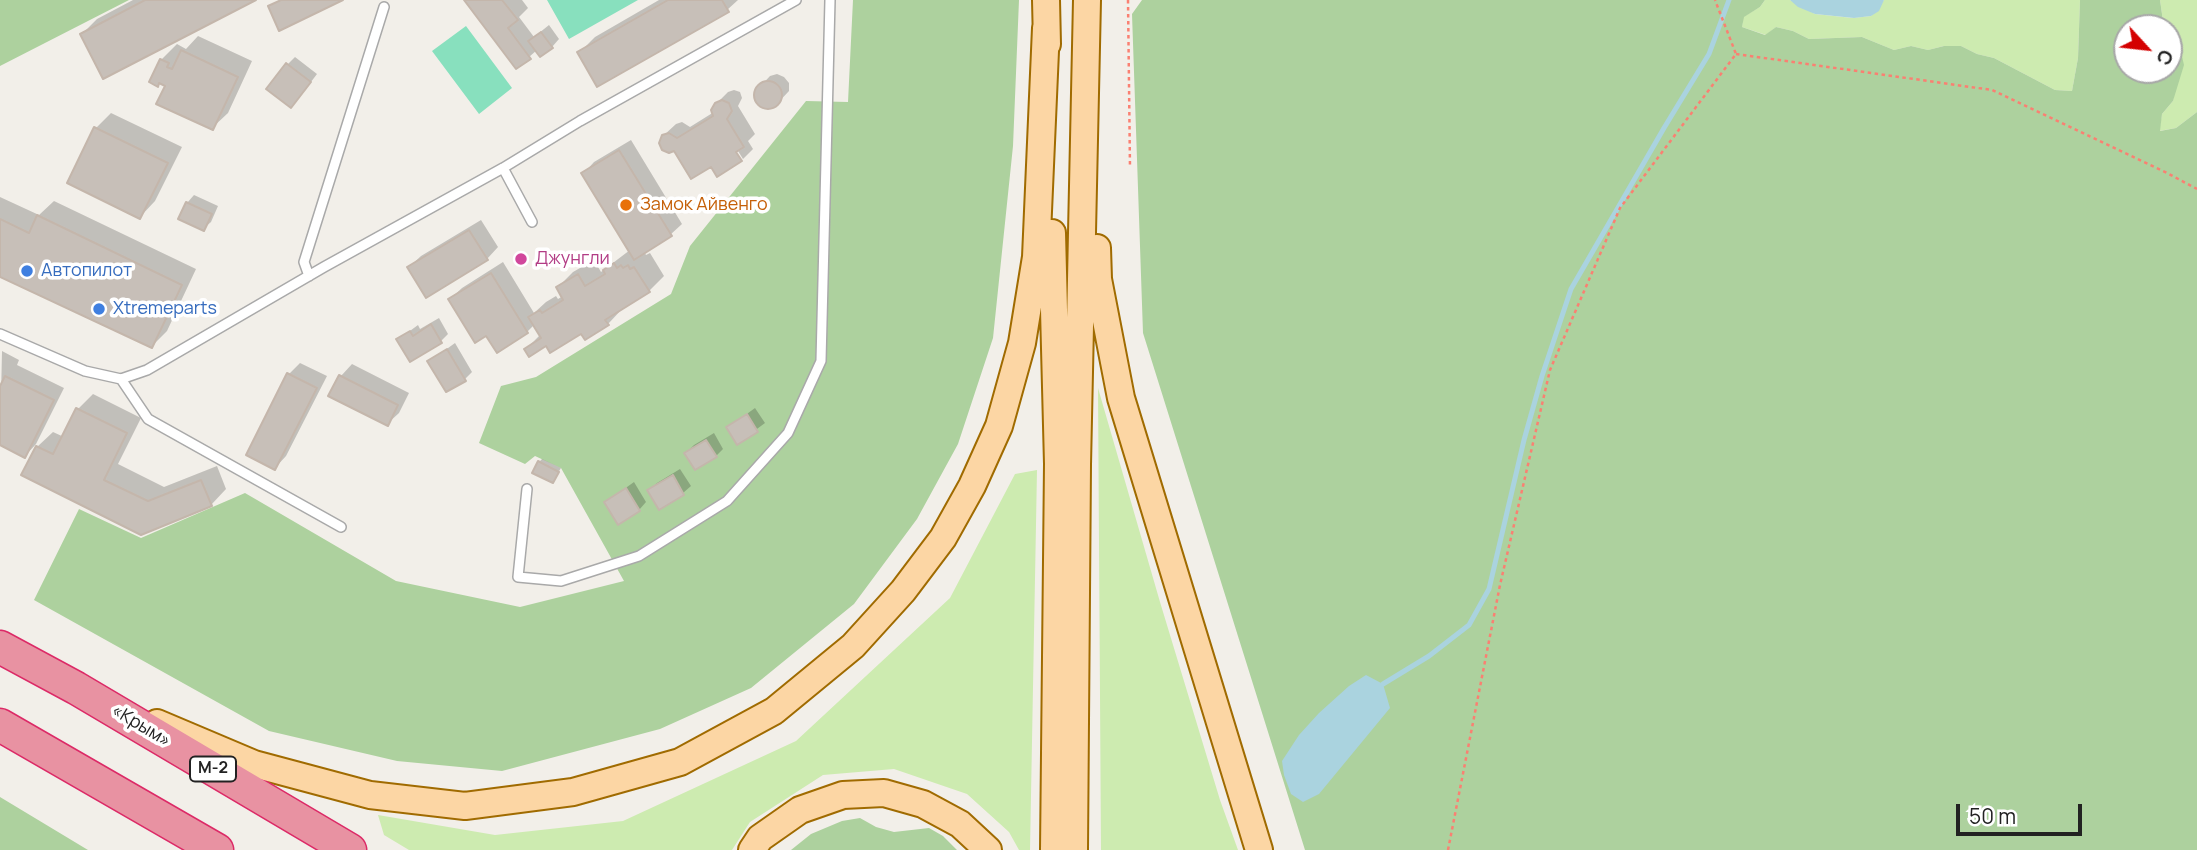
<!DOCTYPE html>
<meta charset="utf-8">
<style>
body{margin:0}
#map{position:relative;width:2197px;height:850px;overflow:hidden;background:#f2efe9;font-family:Manrope,sans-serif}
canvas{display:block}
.north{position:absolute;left:2113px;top:14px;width:70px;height:70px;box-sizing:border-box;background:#fff;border:2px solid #a7a7a7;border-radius:50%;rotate:117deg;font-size:19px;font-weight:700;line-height:28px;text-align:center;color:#222}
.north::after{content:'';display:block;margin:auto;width:24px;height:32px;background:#d40000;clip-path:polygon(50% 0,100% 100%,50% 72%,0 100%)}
.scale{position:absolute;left:1956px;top:804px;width:126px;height:32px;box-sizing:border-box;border:4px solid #222;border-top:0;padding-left:9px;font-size:21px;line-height:24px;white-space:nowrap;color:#222;-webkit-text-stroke:5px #fff;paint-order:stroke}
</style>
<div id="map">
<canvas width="2197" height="850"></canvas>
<div class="north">С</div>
<div class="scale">50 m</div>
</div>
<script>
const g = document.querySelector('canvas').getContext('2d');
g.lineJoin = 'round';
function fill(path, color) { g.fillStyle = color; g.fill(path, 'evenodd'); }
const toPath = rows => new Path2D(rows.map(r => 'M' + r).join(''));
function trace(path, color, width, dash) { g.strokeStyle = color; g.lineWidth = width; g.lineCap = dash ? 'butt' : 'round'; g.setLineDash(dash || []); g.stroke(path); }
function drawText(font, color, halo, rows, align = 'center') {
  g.font = font + ' Manrope,sans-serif'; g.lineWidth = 7; g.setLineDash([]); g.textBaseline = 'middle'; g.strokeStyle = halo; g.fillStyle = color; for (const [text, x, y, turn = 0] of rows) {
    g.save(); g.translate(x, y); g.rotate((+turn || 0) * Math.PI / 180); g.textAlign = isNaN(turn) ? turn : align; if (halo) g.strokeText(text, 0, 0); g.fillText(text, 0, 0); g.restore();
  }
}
fill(toPath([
 [1765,0,1790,0,1815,14,1853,18,1871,16,1884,0,2080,0,2078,58,2072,91,2055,90,1994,58,1977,54,1961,46,1944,46,1928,50,1911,46,1894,50,1862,37,1809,39,1793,31,1776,27,1766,35,1742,27,1743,17,1760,7],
 [2160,0,2197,0,2197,112,2176,128,2159,131,2162,114,2173,101,2180,48,2169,39,2169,28,2164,28],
 [1098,388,1160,602,1220,800,1238,850,1101,850],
 [1037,470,1030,850,1019,850,1009,832,967,794,894,769,823,775,750,822,732,850,409,850,384,835,378,815,495,835,623,821,796,741,950,598,1015,474]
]), '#cdebb0');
fill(toPath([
 [0,0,129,0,0,66],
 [853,0,1019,0,1013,146,993,338,958,444,917,519,854,604,751,688,660,729,502,771,397,761,269,731,34,600,79,509,141,538,245,493,396,581,520,607,624,581,561,468,535,456,525,464,479,443,501,386,536,377,671,294,690,246,806,101,848,102],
 [1142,0,1765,0,1760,7,1744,17,1742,27,1765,35,1776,27,1793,31,1809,39,1862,37,1894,50,1911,46,1928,50,1944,46,1961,46,1977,54,1994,58,2055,90,2072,91,2078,58,2080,0,2160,0,2164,28,2127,28,2127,70,2169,70,2169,39,2180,48,2184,65,2173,101,2162,114,2160,131,2176,128,2197,112,2197,850,1305,850,1143,333,1132,14],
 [0,797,88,850,0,850],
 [860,818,876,827,894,832,929,828,943,836,957,850,791,850,811,834,842,821]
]), '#add19e');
fill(toPath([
 [547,0,638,0,569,39],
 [466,26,512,88,479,114,432,51]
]), '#88e0be');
fill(toPath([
 [1790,0,1884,0,1879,11,1871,16,1854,18,1815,14,1798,7],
 [1366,675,1383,684,1390,708,1319,794,1303,802,1291,794,1284,775,1282,761,1299,735,1319,713,1349,686]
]), '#aad3df');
fill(toPath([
 [133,0,252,0,82,34,97,19],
 [466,0,522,0,528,8,519,17,534,37,549,25,559,39,552,47,537,50,529,57],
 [659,0,738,0,727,10,579,53,595,37],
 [198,36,252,61,228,113,212,128,167,85,161,60,177,44,186,49],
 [295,57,317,74,298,99,287,65],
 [777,74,784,77,789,83,789,91,775,106,768,108,760,105,756,99,756,91,770,76],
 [734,90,740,92,742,98,738,106,755,134,748,141,753,149,743,159,733,143,730,145,741,160,711,165,675,149,663,136,676,124,682,122,690,127,714,112,716,104,728,92],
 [111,113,182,147,155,201,140,217,69,182,96,128],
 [631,140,682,224,670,235,644,251,646,255,650,253,664,276,649,291,623,308,608,324,547,344,526,349,541,334,535,324,527,332,487,333,450,299,462,288,503,262,534,313,546,302,556,296,558,299,563,296,558,287,573,272,594,260,601,272,630,250,583,174,594,162],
 [194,195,218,206,211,222,203,229,187,203],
 [0,197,39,215,54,201,196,269,167,331,152,346,0,275],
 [481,220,498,247,487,259,409,267,421,256],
 [439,318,448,334,441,341,411,360,399,339,418,325,420,329],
 [455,343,472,372,465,379,430,361],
 [2,351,19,360,17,365,64,388,36,444,25,456,0,443],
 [300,363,327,376,286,456,275,468,289,374],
 [352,364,409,393,399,413,387,424,331,395,341,376],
 [93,394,141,418,118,464,164,487,217,466,226,489,211,505,141,533,37,447,53,432,64,437,78,409],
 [755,408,765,423,738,443,729,427],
 [714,433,723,449,716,456,686,453,694,445],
 [542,459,561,468,553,481,539,462],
 [680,469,691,486,683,493,660,508,649,491,657,483],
 [634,482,646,502,639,510,606,502]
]), '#0003');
trace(toPath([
 [1383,684,1429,656,1469,625,1489,589,1524,440,1542,376,1571,289,1664,128,1709,54,1729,0]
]), '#aad3df', 5);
const building = toPath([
 [145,0,256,0,103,79,80,34,145,0],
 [281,0,343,0,279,31,268,6,281,0],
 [464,0,502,0,518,20,508,28,531,59,516,69,464,0],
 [668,0,722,0,729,12,597,87,577,52,668,0],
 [541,32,553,48,540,57,528,41,541,32],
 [181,50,238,77,213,130,156,104,165,86,159,83,158,87,149,82,160,59,169,63,167,67,172,69,181,50],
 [286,63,311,82,291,108,266,89,286,63],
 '754 95a14 14 0 1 1 28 0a14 14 0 1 1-28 0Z',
 [722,100,729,103,732,111,727,119,744,147,736,152,742,161,717,177,711,167,691,179,674,151,669,153,662,150,659,143,662,135,669,133,677,138,713,116,711,110,715,103,722,100],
 [94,127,168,163,140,219,67,183,94,127],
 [619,150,672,236,634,260,581,173,619,150],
 [186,202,212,214,204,231,178,219,186,202],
 [37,215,182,285,152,348,0,277,0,219,29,233,37,215],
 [469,230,488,260,426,298,407,267,469,230],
 [614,263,617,268,621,265,623,268,628,265,630,269,634,267,650,292,605,320,609,325,585,340,581,334,550,353,546,346,529,357,524,349,541,338,528,317,540,310,542,313,563,300,556,287,578,274,585,286,605,274,603,270,614,263],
 [491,273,528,333,497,353,486,336,475,343,448,299,491,273],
 [431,324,442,343,410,362,396,339,410,331,413,336,431,324],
 [447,349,466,381,446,392,427,361,447,349],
 [287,373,317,388,275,470,246,455,287,373],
 [339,375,398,405,388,426,328,396,339,375],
 [5,376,54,400,25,458,0,445,0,386,5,376],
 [76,408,127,433,104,480,148,501,201,480,212,506,141,535,21,475,36,446,53,454,76,408],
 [747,414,758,432,737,445,726,427,747,414],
 [706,440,717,457,695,470,684,453,706,440],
 [538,461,559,472,553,483,532,473,538,461],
 [673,475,684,495,659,510,647,490,673,475],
 [626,488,640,511,618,525,604,502,626,488]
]);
fill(building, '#c7bfb8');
trace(building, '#c4b6ab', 2);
const lane = toPath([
 [503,168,532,222],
 [309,276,304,262,384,7],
 [0,334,85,371,121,379,147,370,324,267,503,168,580,121,796,0],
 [121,379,148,419,341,527],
 [527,489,518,577,561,581,639,556,727,501,788,433,821,361,830,0]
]);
const primary = toPath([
 [1046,0,1047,44],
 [1052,233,1058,464,1054,850],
 [1097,248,1098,279,1121,398,1259,850],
 [157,723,254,764,370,795,465,806,573,792,680,762,774,711,853,646,903,591,943,538,972,486,999,426,1022,343,1036,257,1046,28],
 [752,850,760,838,800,810,843,795,884,793,923,804,960,824,988,850],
 [1074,850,1077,465,1087,0]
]);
const highway = toPath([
 [0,647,76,688,350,850],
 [0,725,217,850]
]);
trace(lane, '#a9a9a9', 12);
trace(primary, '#a06b00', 30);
trace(highway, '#dc2a67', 35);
trace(toPath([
 [1128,0,1130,168],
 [1736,54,1992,90,2167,173,2197,189],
 [1448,850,1500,585,1550,370,1620,208,1736,54,1715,0]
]), '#fa8072', 2.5, [3.5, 3.5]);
trace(lane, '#fff', 9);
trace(primary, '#fcd6a4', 26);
trace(highway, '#e892a2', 32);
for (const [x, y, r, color] of [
 [626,205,7,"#e8710a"],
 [521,259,7,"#d1479c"],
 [27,271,7,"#3f7fe0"],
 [99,309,7,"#3f7fe0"]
]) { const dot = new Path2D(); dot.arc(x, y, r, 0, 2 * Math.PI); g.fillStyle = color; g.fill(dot); trace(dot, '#fff', 2.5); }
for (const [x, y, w] of [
 [213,769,46]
]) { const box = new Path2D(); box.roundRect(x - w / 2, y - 12.5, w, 25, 5); g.fillStyle = '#fff'; g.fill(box); trace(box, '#222', 2); }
drawText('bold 16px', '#222', null, [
 ["М-2",213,769]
]);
drawText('18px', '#c56008', '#fff', [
 ["Замок Айвенго",640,205]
], 'left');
drawText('18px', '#b23c85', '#fff', [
 ["Джунгли",535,259]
], 'left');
drawText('18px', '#366cbe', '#fff', [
 ["Автопилот",41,271],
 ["Xtremeparts",113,309]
], 'left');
drawText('18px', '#222', '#fff', [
 ["«Крым»",141,726,31]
]);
</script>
